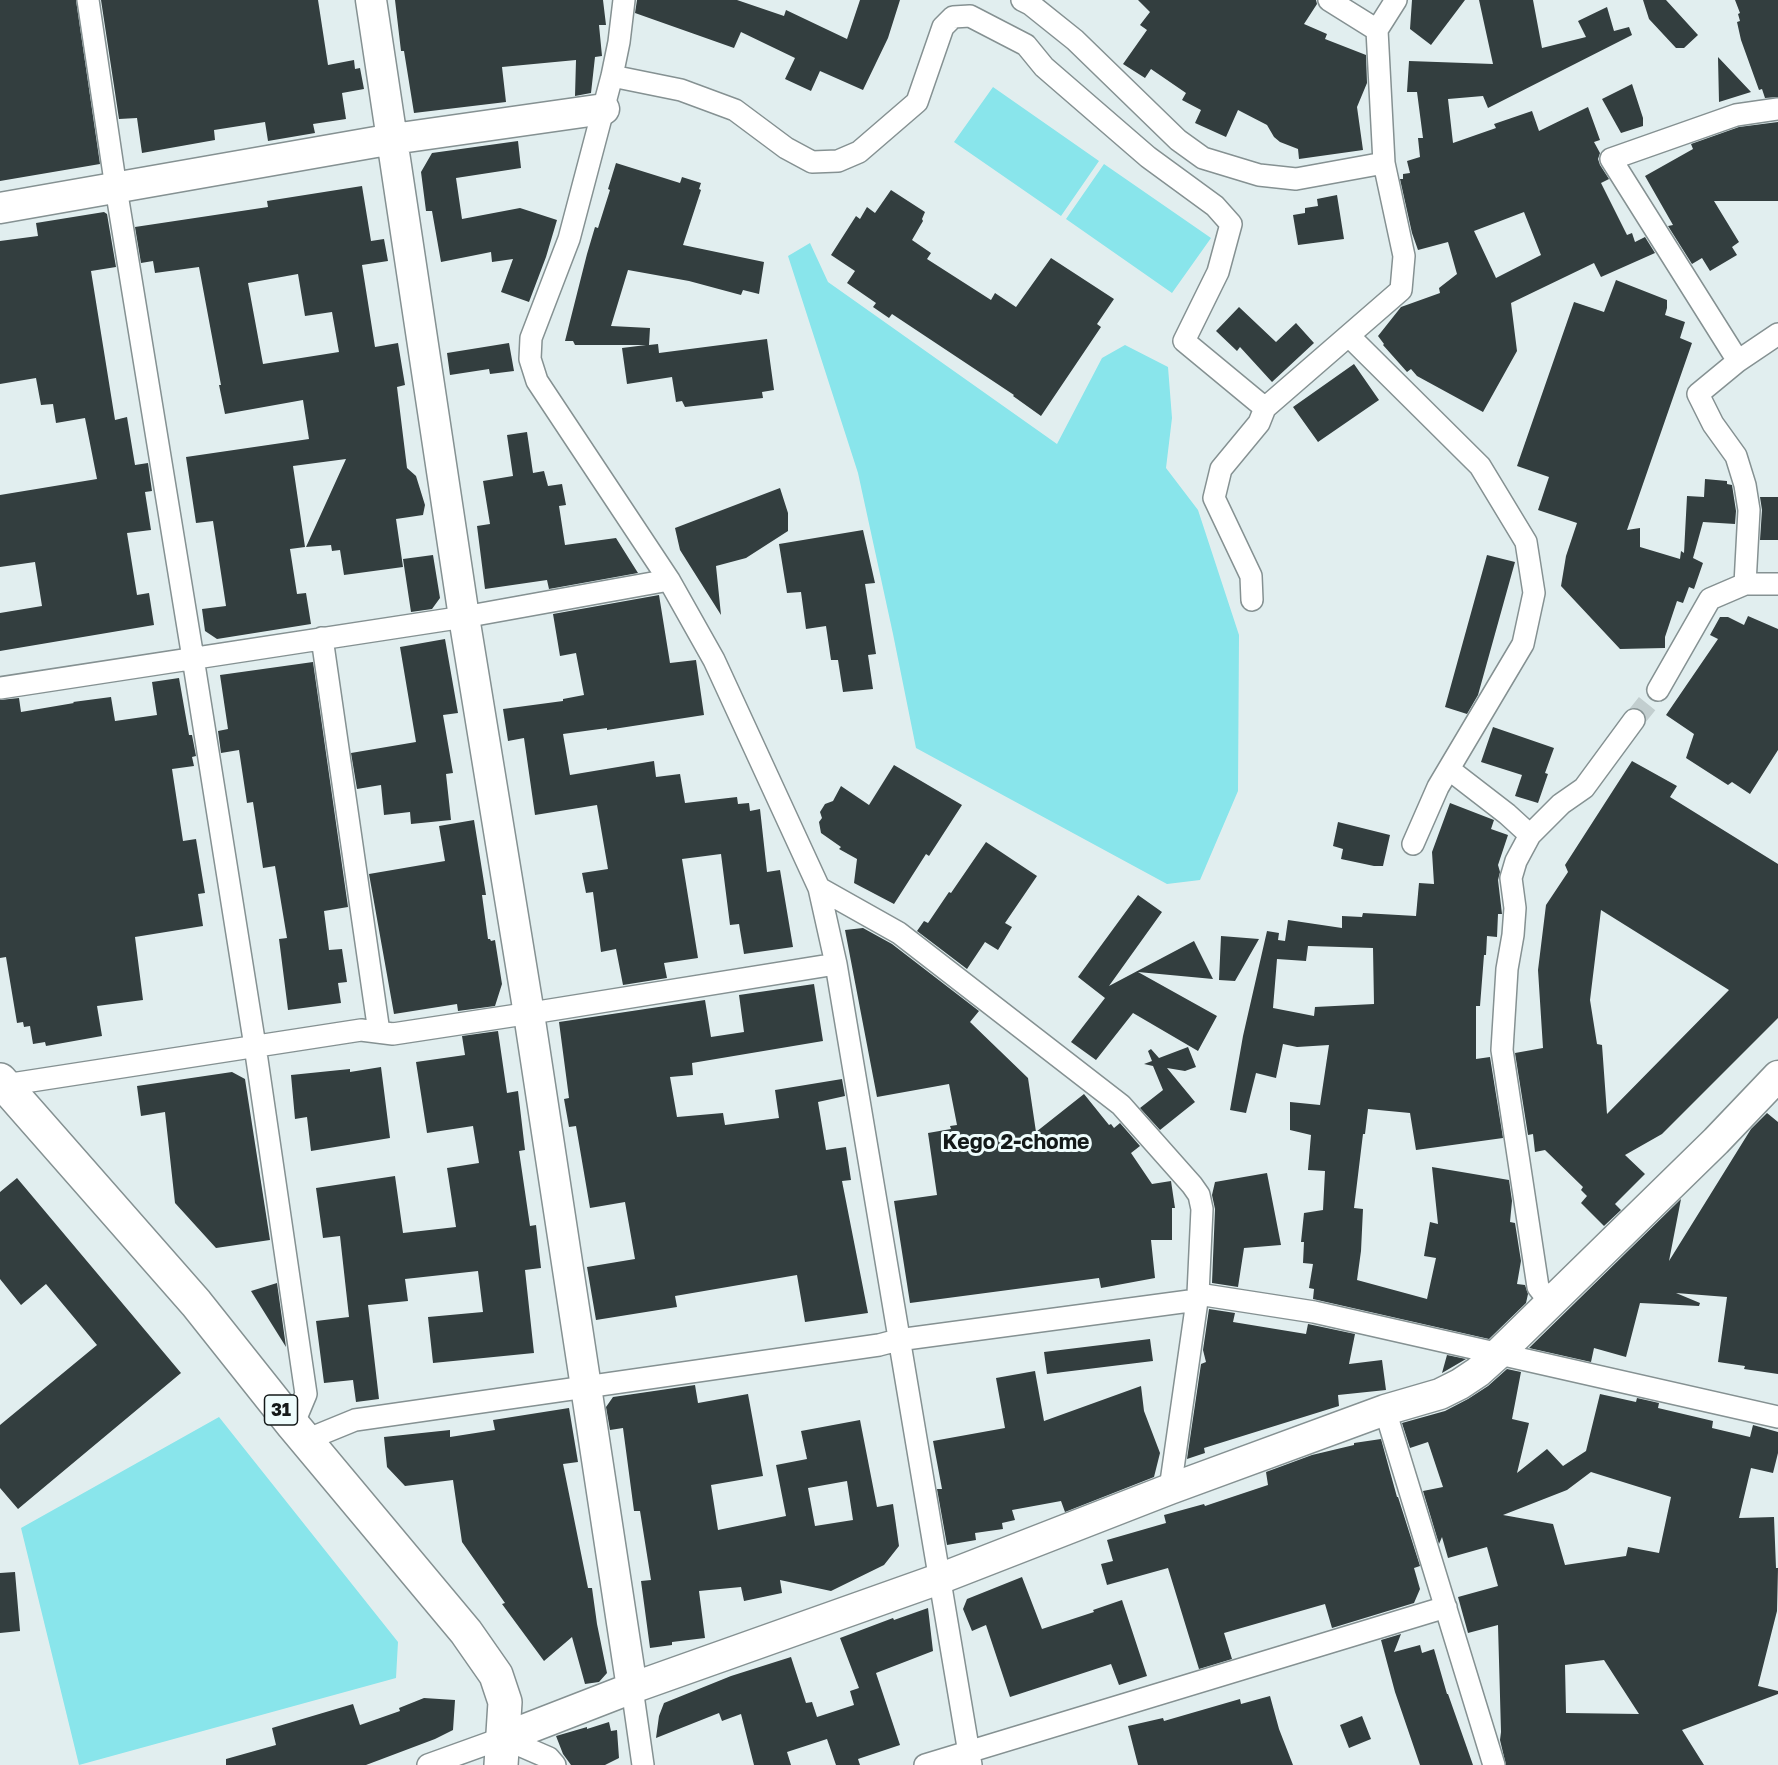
<!DOCTYPE html>
<style>
body{margin:0}
canvas{display:block;background:#e1eeef}
</style>
<canvas width="1778" height="1765"></canvas>
<script>
const g = document.querySelector('canvas').getContext('2d');
g.lineJoin = 'round';
function fill(path, color) { g.fillStyle = color; g.fill(path, 'evenodd'); }
const toPath = rows => new Path2D(rows.map(r => 'M' + r).join(''));
function trace(path, color, width, dash) { g.strokeStyle = color; g.lineWidth = width; g.lineCap = dash ? 'butt' : 'round'; g.setLineDash(dash || []); g.stroke(path); }
function drawText(font, color, halo, rows, align = 'center') {
  g.font = font + ' "Golos Text",sans-serif'; g.lineWidth = 6; g.setLineDash([]); g.textBaseline = 'middle'; g.strokeStyle = halo; g.fillStyle = color; for (const [text, x, y, turn = 0] of rows) {
    g.save(); g.translate(x, y); g.rotate((+turn || 0) * Math.PI / 180); g.textAlign = isNaN(turn) ? turn : align; if (halo) g.strokeText(text, 0, 0); g.fillText(text, 0, 0); g.restore();
  }
}
fill(toPath([
 [993,87,1099,161,1061,216,954,142],
 [1104,164,1211,238,1172,293,1066,219],
 [810,243,828,282,1057,444,1102,358,1125,345,1168,367,1172,418,1166,468,1198,510,1239,635,1238,791,1200,880,1167,884,916,748,893,634,858,473,788,256],
 [219,1417,398,1642,396,1678,79,1765,21,1528]
]), '#89e5eb');
fill(toPath([
 [0,0,76,0,100,164,0,181],
 [101,0,318,0,328,65,354,60,355,69,360,68,364,89,342,93,346,119,313,124,315,133,268,141,265,122,214,130,215,140,142,153,137,118,119,119],
 [395,0,603,0,606,25,599,25,602,56,595,57,591,93,575,96,576,60,502,67,506,102,414,113,404,51,401,51],
 [637,0,737,0,784,16,786,10,847,39,860,0,900,0,888,38,863,90,820,71,811,91,785,79,795,58,741,32,734,48,635,13],
 [1138,0,1316,0,1317,4,1304,24,1327,34,1325,39,1366,55,1367,83,1357,107,1363,150,1299,159,1298,149,1280,142,1274,137,1267,125,1238,110,1226,137,1195,123,1201,110,1182,100,1186,93,1151,69,1145,78,1123,64,1147,30,1140,25,1150,12],
 [1412,0,1465,0,1431,45,1410,29],
 [1479,0,1533,0,1542,48,1586,37,1578,21,1607,7,1614,31,1629,27,1632,35,1488,108,1483,96,1448,99,1453,143,1496,128,1494,124,1532,111,1539,131,1588,107,1600,140,1594,142,1600,153,1598,159,1600,165,1609,179,1601,183,1627,235,1632,233,1635,242,1645,237,1655,253,1601,277,1594,263,1511,303,1517,351,1483,412,1417,376,1411,369,1407,372,1383,345,1384,344,1378,336,1401,307,1440,293,1439,288,1457,274,1448,242,1418,250,1412,233,1400,179,1403,179,1403,174,1410,173,1407,161,1420,157,1418,138,1423,138,1417,92,1407,92,1409,61,1493,64],
 [1524,212,1541,255,1496,278,1474,231],
 [1643,0,1666,0,1698,35,1684,48,1676,48,1649,19],
 [1735,0,1778,0,1778,97,1765,98,1762,89,1759,90,1741,40,1737,22,1740,21,1738,14,1740,13],
 [1718,57,1751,92,1719,102],
 [1632,84,1643,118,1643,126,1621,133,1602,99],
 [1778,122,1778,201,1714,201,1739,242,1732,247,1737,255,1710,271,1702,258,1692,264,1668,226,1673,225,1645,176,1693,149,1691,144,1739,127],
 [518,141,521,168,456,178,462,219,520,208,557,220,546,257,529,302,501,292,513,259,492,262,491,252,441,262,432,211,426,211,421,172,432,153],
 [616,163,680,183,682,177,701,183,699,189,701,190,683,245,764,262,759,294,743,290,741,295,689,281,628,270,611,326,650,328,649,345,658,344,659,353,767,339,774,390,762,392,763,398,685,407,682,401,676,402,672,377,627,384,622,348,646,345,575,345,573,341,565,341,587,254,595,227,598,228,610,190,608,189],
 [362,186,371,241,384,239,388,261,362,265,375,347,398,343,405,385,397,387,407,468,416,476,425,505,423,515,396,519,403,567,344,575,340,550,332,551,331,545,306,547,346,459,293,466,305,547,290,549,297,594,306,593,311,624,217,639,205,631,202,609,226,606,213,521,196,523,186,457,309,439,303,400,225,414,219,385,221,385,199,267,155,273,153,261,141,263,135,227,268,207,267,201],
 [298,274,305,316,332,312,339,352,263,364,248,283],
 [891,190,925,212,922,219,923,221,912,240,931,253,927,259,991,300,995,293,1016,307,1051,258,1114,299,1097,324,1101,327,1041,416,1013,396,1014,395,892,314,889,318,873,307,876,303,847,283,855,271,831,255,856,216,860,219,867,207,875,213],
 [1337,195,1344,239,1298,245,1293,215,1305,213,1305,208,1318,206,1317,199],
 [104,212,107,214,116,267,91,271,115,420,127,417,135,465,148,463,152,491,145,492,151,530,127,533,137,595,149,593,154,625,0,651,0,613,42,606,35,562,0,567,0,495,97,479,85,418,56,423,53,404,41,405,36,378,0,384,0,241,38,236,36,223],
 [1616,280,1667,300,1667,308,1665,315,1685,322,1680,338,1692,343,1627,530,1640,528,1640,547,1680,559,1681,551,1684,553,1687,496,1704,497,1705,479,1727,481,1727,484,1732,485,1736,511,1735,524,1703,522,1693,558,1703,563,1694,589,1689,587,1683,603,1677,601,1665,637,1665,648,1620,649,1561,586,1566,556,1577,523,1538,510,1549,477,1517,466,1574,302,1604,312],
 [1239,307,1276,342,1296,323,1314,343,1272,382,1240,347,1237,351,1216,331],
 [509,343,514,371,490,374,489,369,450,375,447,353],
 [1354,364,1379,400,1318,442,1293,407],
 [527,432,533,473,544,471,548,486,562,484,566,505,559,506,565,545,616,538,638,573,549,589,547,580,485,589,477,526,490,524,483,481,513,476,507,435],
 [780,488,788,513,788,531,746,558,716,566,721,615,680,550,675,528],
 [1760,497,1778,497,1778,540,1760,540,1762,510],
 [863,530,875,583,865,584,876,654,868,655,873,689,843,692,838,660,831,660,826,626,806,629,801,592,787,593,779,544],
 [433,555,440,598,432,609,411,612,403,559],
 [1487,555,1515,562,1478,695,1467,714,1445,707],
 [659,595,670,663,696,660,704,715,607,730,607,728,563,734,570,775,654,761,656,777,680,774,685,803,737,797,738,804,749,803,750,811,760,809,767,872,780,870,793,947,744,954,739,924,730,925,721,854,682,859,698,958,664,963,667,978,623,985,616,949,601,952,593,892,586,893,582,873,608,869,597,805,535,815,524,738,508,741,503,709,563,701,563,699,584,695,576,653,560,656,553,614],
 [1748,616,1778,629,1778,750,1750,794,1732,782,1728,785,1686,758,1694,734,1666,715,1718,639,1710,635,1720,617,1728,617,1744,625],
 [445,639,458,713,443,715,453,773,446,774,451,820,411,824,410,812,384,815,381,785,357,789,351,753,416,742,400,647],
 [313,662,348,907,324,911,329,950,342,949,347,982,338,983,341,1003,288,1010,279,939,287,938,275,866,263,868,253,802,247,803,239,750,221,753,218,731,228,729,220,675],
 [179,678,189,735,192,735,196,756,192,757,194,766,172,769,183,841,196,839,205,893,198,894,203,926,135,937,143,1000,97,1006,102,1036,46,1046,45,1042,33,1044,30,1026,24,1027,23,1022,17,1023,6,957,0,958,0,700,19,698,21,712,74,703,73,702,111,697,115,721,157,715,152,682],
 [1493,727,1554,748,1545,773,1548,774,1538,803,1515,796,1522,775,1481,762],
 [1632,761,1677,786,1670,797,1778,864,1778,1018,1662,1134,1625,1155,1645,1174,1615,1204,1621,1210,1604,1226,1581,1203,1587,1196,1581,1190,1583,1187,1545,1150,1535,1152,1533,1134,1528,1135,1515,1053,1543,1048,1538,970,1546,905,1568,872,1565,865],
 [1601,910,1729,990,1607,1114,1602,1045,1597,1044,1590,1000],
 [894,765,962,805,929,856,926,854,894,904,854,883,857,859,839,849,841,847,821,833,819,822,822,818,820,812,825,804,833,801,841,786,869,805],
 [1450,803,1494,820,1491,829,1508,835,1498,865,1500,872,1498,880,1502,914,1498,914,1497,937,1487,936,1486,955,1484,955,1480,1006,1476,1006,1476,1059,1490,1057,1503,1138,1416,1150,1410,1113,1368,1109,1365,1134,1363,1134,1354,1208,1363,1209,1361,1251,1357,1280,1427,1299,1436,1258,1424,1256,1430,1222,1438,1224,1432,1167,1509,1180,1512,1201,1510,1222,1515,1223,1521,1261,1517,1284,1525,1285,1528,1294,1526,1303,1489,1339,1313,1299,1314,1289,1309,1288,1313,1264,1303,1263,1304,1242,1301,1242,1304,1213,1323,1210,1325,1171,1308,1170,1311,1135,1290,1130,1290,1102,1320,1105,1329,1045,1297,1047,1283,1044,1276,1078,1256,1073,1246,1113,1230,1110,1243,1036,1267,931,1279,933,1278,940,1285,941,1288,920,1342,928,1342,916,1362,917,1363,913,1416,916,1419,883,1434,884,1432,852],
 [1308,946,1373,948,1374,1004,1315,1007,1314,1016,1273,1008,1277,959,1306,961],
 [474,820,486,895,482,895,488,939,490,939,491,941,495,940,502,984,495,1006,458,1011,457,1004,394,1014,369,874,445,861,439,826],
 [1338,822,1390,835,1383,866,1374,866,1341,859,1343,849,1333,846],
 [986,842,1037,876,1005,923,1012,927,998,950,985,942,967,969,917,931,924,921,928,923,949,892,951,893],
 [1138,895,1162,912,1109,986,1194,941,1213,979,1138,972,1217,1016,1198,1051,1133,1013,1096,1060,1071,1042,1105,998,1078,977],
 [863,928,892,944,979,1011,970,1022,1028,1078,1036,1132,1084,1094,1109,1125,1111,1124,1114,1128,1120,1123,1140,1146,1131,1153,1152,1184,1171,1181,1175,1208,1172,1208,1172,1240,1151,1240,1155,1278,1101,1288,1099,1278,910,1303,894,1201,937,1195,928,1133,951,1129,950,1126,957,1125,949,1084,877,1097,845,930],
 [1221,936,1259,939,1235,981,1219,980],
 [814,984,823,1041,692,1063,693,1075,670,1077,677,1117,723,1113,725,1125,779,1118,775,1090,842,1079,845,1096,818,1102,826,1150,846,1147,851,1180,842,1181,868,1313,805,1322,797,1275,675,1296,677,1307,596,1320,587,1267,635,1259,625,1202,590,1208,576,1126,569,1127,564,1099,569,1098,559,1022,705,1000,711,1037,744,1032,739,995],
 [498,1031,507,1093,518,1091,525,1150,519,1151,530,1226,536,1225,541,1268,525,1270,534,1353,433,1363,428,1317,483,1312,478,1271,405,1279,408,1301,368,1305,379,1399,356,1402,353,1380,324,1383,316,1321,349,1317,340,1236,323,1238,316,1188,395,1176,403,1233,456,1227,447,1168,479,1163,473,1126,427,1133,416,1062,465,1055,462,1036],
 [1188,1047,1196,1067,1185,1071,1167,1068,1195,1102,1160,1130,1140,1108,1163,1090,1153,1066,1144,1064,1152,1061,1148,1051,1151,1049,1159,1058],
 [381,1067,390,1138,311,1151,307,1117,295,1119,291,1075,350,1069,350,1072],
 [232,1072,245,1079,270,1240,216,1248,175,1203,165,1112,141,1116,137,1086],
 [1767,1113,1778,1122,1778,1374,1744,1369,1745,1366,1718,1362,1727,1297,1676,1293,1700,1303,1699,1306,1640,1303,1626,1357,1594,1348,1591,1362,1529,1348,1681,1199,1669,1261,1751,1129],
 [1267,1173,1281,1245,1244,1248,1238,1287,1212,1283,1215,1209,1212,1195,1215,1182],
 [17,1178,181,1373,18,1509,0,1488,0,1425,97,1345,46,1284,21,1305,0,1279,0,1192],
 [277,1283,286,1347,251,1291],
 [1209,1309,1235,1313,1233,1322,1306,1334,1308,1324,1355,1334,1349,1364,1382,1360,1386,1390,1338,1395,1339,1406,1204,1448,1205,1453,1187,1459,1201,1364,1206,1362,1203,1350],
 [1150,1339,1153,1361,1047,1374,1044,1352],
 [1447,1355,1466,1359,1442,1373],
 [1507,1369,1521,1372,1512,1419,1529,1423,1517,1473,1547,1449,1563,1466,1586,1451,1600,1394,1636,1402,1637,1398,1659,1403,1658,1408,1713,1421,1712,1428,1750,1437,1753,1425,1778,1432,1778,1453,1773,1473,1751,1468,1739,1518,1774,1517,1776,1568,1778,1568,1777,1611,1758,1686,1778,1691,1778,1694,1682,1730,1704,1765,1506,1765,1500,1740,1501,1732,1498,1625,1468,1633,1458,1597,1498,1586,1487,1547,1448,1558,1442,1537,1439,1544,1423,1491,1443,1487,1428,1442,1410,1448,1402,1423,1445,1411,1468,1399,1488,1386],
 [1591,1472,1671,1497,1659,1553,1628,1547,1626,1556,1565,1565,1553,1524,1503,1515,1567,1490],
 [1604,1660,1639,1714,1566,1713,1565,1665],
 [1035,1371,1044,1421,1141,1386,1144,1411,1160,1453,1154,1477,1065,1512,1061,1501,1012,1510,1015,1520,1002,1523,1003,1529,975,1533,976,1540,947,1545,937,1489,942,1489,933,1441,1005,1428,996,1378],
 [695,1385,698,1403,748,1394,763,1476,711,1485,718,1530,786,1516,776,1465,807,1459,801,1431,860,1420,877,1507,893,1504,899,1546,884,1565,831,1591,780,1580,782,1593,744,1601,741,1587,699,1591,705,1638,672,1642,672,1645,650,1648,641,1581,651,1580,640,1511,634,1511,623,1428,610,1430,606,1407,613,1397],
 [847,1481,853,1520,815,1526,808,1488],
 [569,1408,578,1462,563,1464,588,1588,592,1588,597,1624,607,1673,599,1682,585,1684,572,1637,544,1661,502,1604,505,1603,462,1542,453,1480,405,1486,387,1467,384,1437,450,1430,450,1437,495,1430,493,1420],
 [1381,1439,1397,1497,1398,1497,1420,1566,1414,1568,1420,1589,1414,1603,1332,1628,1325,1604,1224,1633,1232,1659,1199,1669,1168,1568,1107,1585,1101,1564,1113,1561,1107,1540,1166,1523,1164,1515,1204,1504,1205,1506,1268,1485,1266,1472,1312,1455,1354,1445,1354,1443],
 [15,1572,20,1631,0,1633,0,1573],
 [1022,1577,1042,1629,1094,1612,1093,1610,1122,1600,1147,1676,1119,1685,1111,1664,1010,1697,986,1625,972,1631,963,1609,967,1599],
 [928,1608,933,1651,876,1673,900,1745,858,1759,860,1765,836,1765,827,1739,787,1752,791,1765,754,1765,741,1714,722,1721,719,1713,656,1738,659,1716,664,1703,731,1676,791,1657,806,1703,812,1702,817,1717,854,1705,850,1691,859,1688,840,1638,893,1618,894,1620],
 [1401,1634,1394,1652,1420,1645,1422,1653,1434,1649,1447,1694,1448,1694,1473,1765,1420,1765,1395,1692,1381,1640],
 [1270,1696,1279,1729,1293,1765,1138,1765,1128,1726,1163,1718,1164,1721,1240,1699,1241,1704],
 [424,1698,455,1700,453,1730,435,1739,366,1765,226,1765,226,1759,276,1745,272,1728,353,1704,360,1725,400,1711,399,1708],
 [1362,1716,1371,1739,1349,1748,1340,1725],
 [609,1722,611,1731,617,1730,619,1758,605,1765,571,1765,563,1754,556,1736,587,1727,587,1729]
]), '#333e3f');
trace(toPath([
 [1634,720,1658,690]
]), '#c2cecf', 21, [21, 10]);
const street = toPath([
 [88,0,116,188,193,658,255,1046,306,1394,293,1425],
 [624,0,619,42,612,76,569,239,531,338,530,359,537,381,669,580,714,660,819,888,899,933,1121,1105,1192,1185,1199,1195,1202,1209,1198,1294,1170,1489],
 [1022,0,1030,4,1075,40,1178,140,1203,158,1259,175,1296,179,1384,163],
 [1329,0,1377,30],
 [612,76,681,90,735,110,786,148,812,162,838,161,859,152,917,102,943,27,953,17,970,16,1026,45,1044,67,1148,157,1215,206,1231,224,1218,272,1184,341,1265,408],
 [1349,336,1480,466,1526,542,1534,593,1523,644,1438,787,1413,844],
 [1738,361,1611,159,1736,115,1778,109],
 [1745,584,1749,510,1745,485,1736,456,1713,424,1698,394,1738,361,1778,334],
 [1252,600,1251,576,1214,498,1221,469,1259,423,1265,408,1401,290,1404,256,1384,163,1377,30,1396,0],
 [322,638,379,1032],
 [0,688,464,617,669,580],
 [1658,690,1710,599,1745,584,1778,584],
 [1450,770,1507,814,1530,835,1516,861,1511,878,1515,908,1513,935,1507,969,1502,1050,1538,1287,1550,1302],
 [1530,835,1561,804,1584,788,1634,720],
 [819,888,836,964,971,1765],
 [5,1085,361,1030,393,1034,544,1011,836,964],
 [1198,1294,1314,1312,1778,1417],
 [1385,1410,1494,1765],
 [306,1440,355,1420,879,1345,898,1340,1197,1300],
 [632,1688,643,1765],
 [428,1765,503,1738,549,1758,555,1765],
 [925,1765,1446,1607]
]);
const secondary = toPath([
 [371,0,464,617,529,1014,632,1688],
 [0,208,393,139,604,109],
 [503,1738,632,1688,939,1579,1170,1489,1385,1410,1440,1394,1460,1384,1478,1372,1498,1354,1716,1141,1778,1076]
]);
const primary = toPath([
 [0,1080,196,1303,293,1425,466,1632,496,1675,505,1702,501,1765]
]);
trace(street, '#859192', 24);
trace(secondary, '#859192', 33);
trace(primary, '#859192', 36);
trace(street, '#fff', 21);
trace(secondary, '#fff', 30);
trace(primary, '#fff', 33);
for (const [x, y, w] of [
 [281,1410,33]
]) { const box = new Path2D(); box.roundRect(x - w / 2, y - 15, w, 30, 4.5); g.fillStyle = '#eefcfc'; g.fill(box); trace(box, '#141919', 1.5); }
drawText('bold 18px', '#141919', null, [
 ["31",281,1410]
]);
drawText('bold 21px', '#141919', '#eefcfc', [
 ["Kego 2-chome",1016,1142]
]);
</script>
